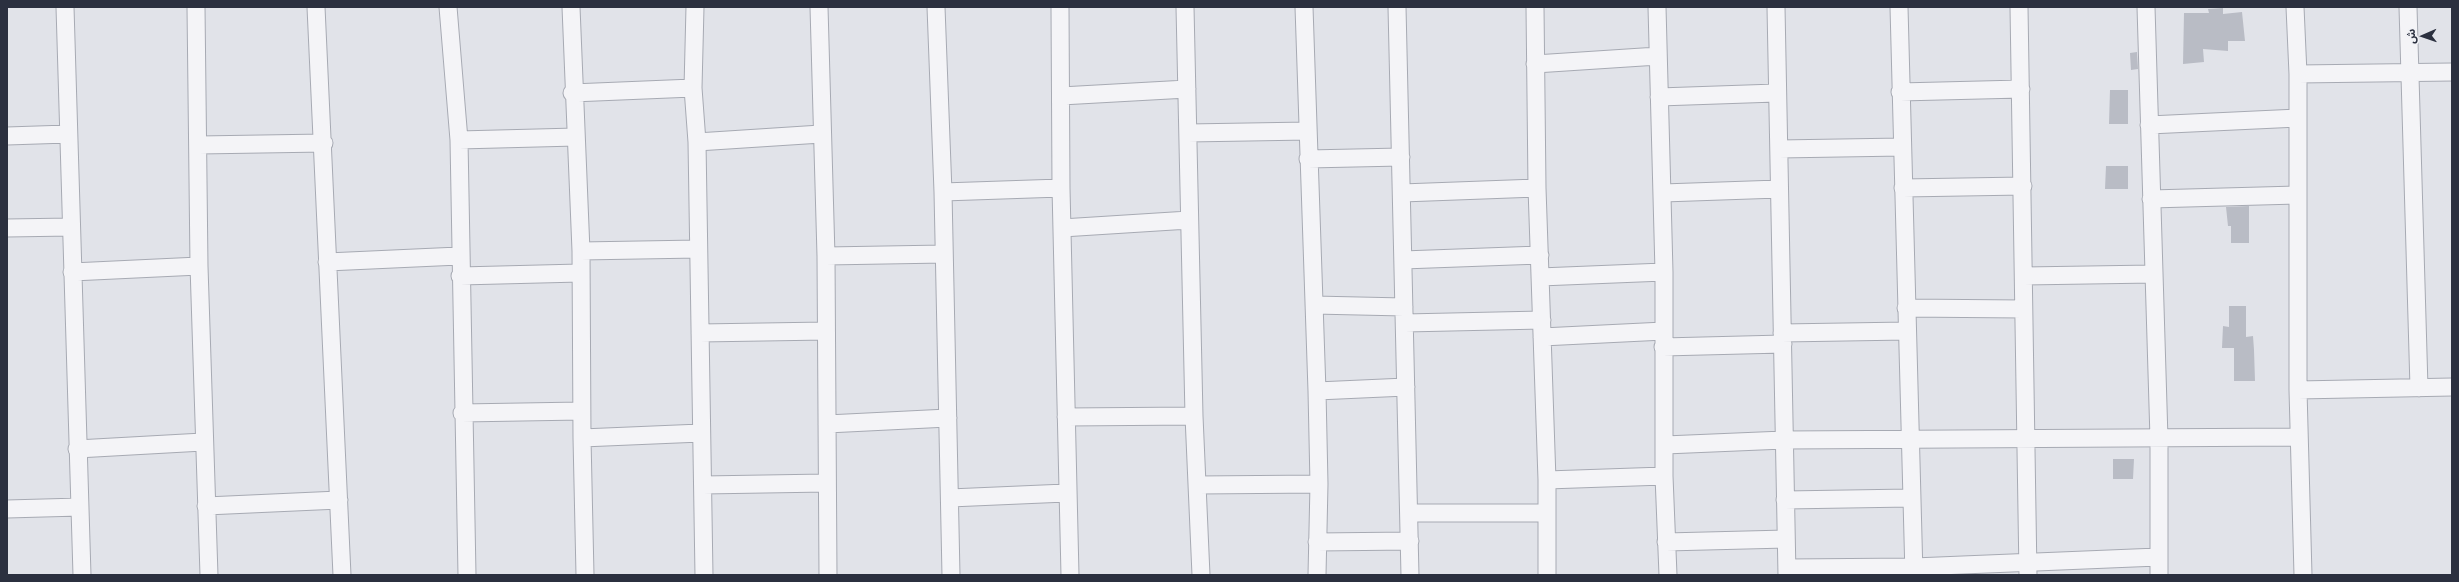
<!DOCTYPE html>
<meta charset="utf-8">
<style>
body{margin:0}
#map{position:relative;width:2459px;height:582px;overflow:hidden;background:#e1e3e9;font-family:"Archivo Narrow","Noto Sans Arabic",sans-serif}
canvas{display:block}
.frame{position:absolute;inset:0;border:8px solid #2b303f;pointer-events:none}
.north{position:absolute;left:2403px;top:16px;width:40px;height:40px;-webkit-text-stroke:3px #f1f2f6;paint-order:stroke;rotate:268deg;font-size:11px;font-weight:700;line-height:16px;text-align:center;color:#2b303f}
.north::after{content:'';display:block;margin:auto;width:14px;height:18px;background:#2b303f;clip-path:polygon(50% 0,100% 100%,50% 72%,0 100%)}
</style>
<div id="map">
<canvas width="2459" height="582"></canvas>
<div class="frame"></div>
<div class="north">ش</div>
</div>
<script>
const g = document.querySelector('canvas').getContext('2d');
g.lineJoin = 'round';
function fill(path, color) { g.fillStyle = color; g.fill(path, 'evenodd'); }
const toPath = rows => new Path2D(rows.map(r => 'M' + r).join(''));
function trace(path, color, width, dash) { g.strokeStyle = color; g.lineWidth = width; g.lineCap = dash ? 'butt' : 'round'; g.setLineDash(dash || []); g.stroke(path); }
fill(toPath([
 [2223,8,2223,14,2242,12,2245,41,2228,41,2228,51,2203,49,2204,62,2183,64,2184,13,2209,13,2208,9],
 [2137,52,2138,69,2131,70,2130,53],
 [2110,90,2128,90,2128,124,2109,124],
 [2106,166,2128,166,2128,189,2105,189],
 [2249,206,2249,243,2231,243,2231,226,2228,226,2226,207],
 [2229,306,2246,306,2246,337,2253,336,2254,350,2255,381,2234,381,2234,348,2222,348,2223,326,2229,327],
 [2113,459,2134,459,2133,479,2113,479]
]), '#b9bcc5');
const minor = toPath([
 [65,7,82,575],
 [196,7,199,266,209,575],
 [316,7,342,575],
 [448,7,459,140,467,575],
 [571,7,581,251,582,438,585,575],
 [695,7,693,88,697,142,704,575],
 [819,7,826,256,828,575],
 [936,7,943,192,951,575],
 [1060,7,1061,188,1070,575],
 [1185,7,1194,416,1201,575],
 [1304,7,1317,391,1319,484,1317,575],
 [1397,7,1410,575],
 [1535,7,1537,188,1547,480,1547,575],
 [1657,7,1664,272,1664,476,1668,575],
 [1776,7,1787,575],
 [1899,7,1914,575],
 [2019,7,2028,575],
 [2146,7,2159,439,2159,575],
 [2295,7,2298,74,2298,390,2303,575],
 [2408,7,2419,388],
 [1535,64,1658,56],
 [2298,74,2452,72],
 [1900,92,2021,89],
 [572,93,693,88],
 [1061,96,1187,89],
 [1659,97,1776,93],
 [2149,125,2298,118],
 [1188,133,1308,131],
 [7,136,68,134],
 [459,140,576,137],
 [697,142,821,134],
 [199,145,324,143],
 [1779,149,1902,147],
 [1308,159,1401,157],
 [1903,188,2023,186],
 [943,192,1061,188],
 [1402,193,1537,188],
 [1663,193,1779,189],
 [2151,199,2297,195],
 [7,228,71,227],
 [1062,228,1189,220],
 [581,251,698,249],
 [826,256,944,254],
 [1403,260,1540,255],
 [327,262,459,256],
 [72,272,199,266],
 [460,276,580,273],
 [2024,276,2153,274],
 [1540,277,1664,272],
 [1314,305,1404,307],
 [1906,308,2023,309],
 [1405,323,1542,320],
 [700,333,826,331],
 [1782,333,1907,331],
 [1542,337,1664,331],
 [1663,347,1783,344],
 [2298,390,2452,387],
 [1317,391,1406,387],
 [462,413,581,411],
 [1066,417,1194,416],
 [827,424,948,418],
 [582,438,701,433],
 [1665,445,1784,440,2298,437],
 [77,449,203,442],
 [1547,480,1664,476],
 [703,485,826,483],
 [1198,485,1319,484],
 [950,498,1066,493],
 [1785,500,1910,498],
 [206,506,339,500],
 [7,509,80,507],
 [1410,513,1546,513],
 [1317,542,1410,541],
 [1666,542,1786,539],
 [1787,568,1914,567,2158,557]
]);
trace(minor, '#a7aab3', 19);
trace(minor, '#f4f4f7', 17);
</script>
